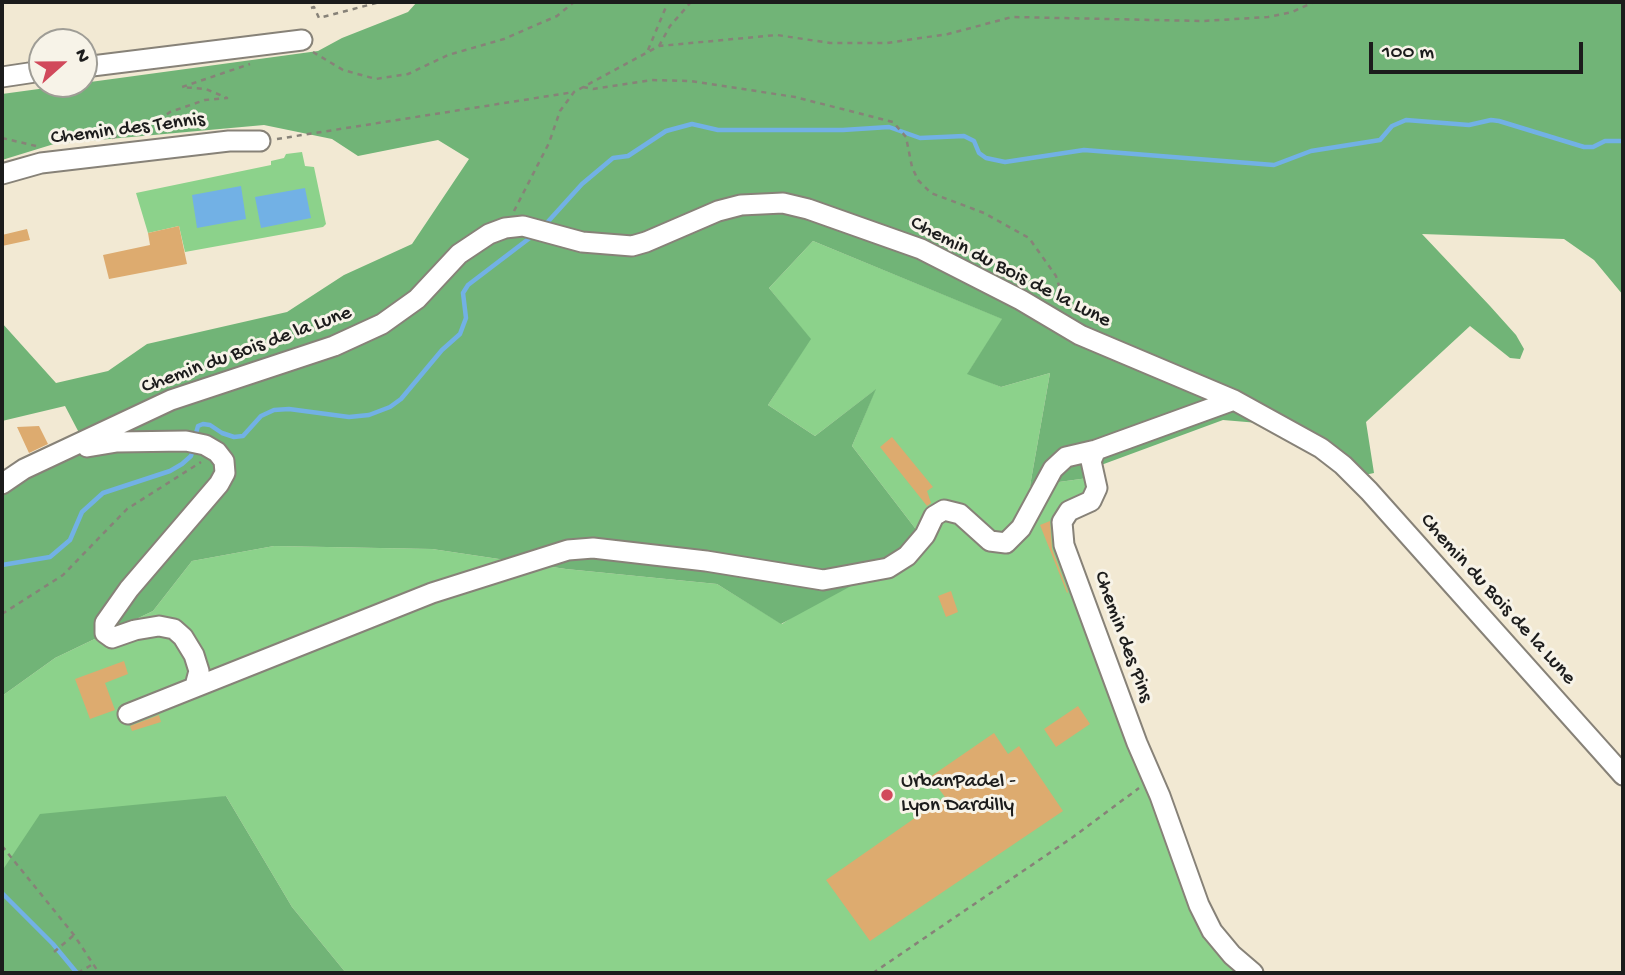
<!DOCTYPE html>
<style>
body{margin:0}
#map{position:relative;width:1625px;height:975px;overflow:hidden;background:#f2e9d3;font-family:"Gochi Hand",sans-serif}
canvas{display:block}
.frame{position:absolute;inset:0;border:4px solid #1c1c1c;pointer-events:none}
.north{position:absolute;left:28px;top:28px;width:70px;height:70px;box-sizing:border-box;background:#f7f3e8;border:2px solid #9f9d96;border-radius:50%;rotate:69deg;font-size:19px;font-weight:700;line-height:28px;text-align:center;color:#1c1c1c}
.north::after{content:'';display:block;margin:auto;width:24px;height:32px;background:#d1495b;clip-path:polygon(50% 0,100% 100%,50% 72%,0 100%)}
.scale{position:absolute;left:1369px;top:42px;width:214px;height:32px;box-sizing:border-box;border:4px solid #1c1c1c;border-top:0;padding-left:9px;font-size:21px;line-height:24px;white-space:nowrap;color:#1c1c1c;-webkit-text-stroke:5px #f7f3e8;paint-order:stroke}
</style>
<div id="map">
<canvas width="1625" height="975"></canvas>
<div class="frame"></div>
<div class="north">N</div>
<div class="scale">100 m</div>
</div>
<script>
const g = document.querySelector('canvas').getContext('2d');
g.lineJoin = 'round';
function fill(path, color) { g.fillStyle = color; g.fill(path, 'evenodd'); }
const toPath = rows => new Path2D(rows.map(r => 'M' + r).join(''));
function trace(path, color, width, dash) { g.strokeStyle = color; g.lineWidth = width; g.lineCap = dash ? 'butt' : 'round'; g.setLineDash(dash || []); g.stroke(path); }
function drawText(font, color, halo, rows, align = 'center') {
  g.font = font + ' "Gochi Hand",sans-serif'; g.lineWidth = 6; g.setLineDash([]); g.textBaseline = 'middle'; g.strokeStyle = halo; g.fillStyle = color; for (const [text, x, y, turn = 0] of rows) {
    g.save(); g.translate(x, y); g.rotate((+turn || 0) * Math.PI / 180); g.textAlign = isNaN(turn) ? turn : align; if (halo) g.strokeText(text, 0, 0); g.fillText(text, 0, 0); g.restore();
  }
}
fill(toPath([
 [302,152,305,166,314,167,326,224,323,227,185,252,179,226,148,233,136,193,271,165,271,161,284,158,286,154],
 [813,241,1003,319,968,373,1001,387,1050,373,1030,486,1088,478,1097,488,1062,522,1199,905,1253,973,346,973,292,907,226,796,2,871,2,696,55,658,153,611,192,561,274,546,432,549,566,569,717,584,782,624,918,532,852,446,875,390,815,436,768,405,810,339,769,288]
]), '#8cd28b');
fill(toPath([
 [417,2,1623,2,1623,295,1594,260,1564,239,1422,234,1490,306,1516,335,1524,349,1520,359,1510,358,1470,326,1366,422,1374,473,1355,477,1282,425,1223,420,1093,468,1088,478,1030,486,1050,373,1001,387,967,374,1002,319,813,241,769,288,811,339,768,405,815,436,876,389,852,446,918,532,888,566,781,624,717,584,566,569,432,549,274,546,192,561,153,611,55,658,2,696,2,492,25,475,87,448,65,406,2,421,2,323,56,383,108,371,147,344,287,312,344,275,412,244,469,159,438,140,358,156,332,139,264,125,54,144,2,160,2,94,318,51,342,38,408,12],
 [226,796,292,907,346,973,2,973,2,871,40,814]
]), '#71b477');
fill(toPath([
 [241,186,246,219,197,228,192,195],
 [305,188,311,218,261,228,255,197]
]), '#72b1e5');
trace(toPath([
 [544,226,582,184,613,158,628,156,666,131,692,124,718,130,843,130,889,127,920,138,964,136,974,141,979,153,986,158,1005,162,1084,150,1274,165,1311,151,1380,140,1392,126,1406,120,1469,125,1491,120,1499,121,1584,147,1593,147,1605,141,1623,141],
 [195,437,198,426,203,424,210,425,222,433,234,437,243,436,261,416,274,410,289,409,349,417,369,415,390,407,401,399,442,350,460,334,466,318,463,293,468,285,535,234],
 [2,565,50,557,70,540,82,512,103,493,170,471,182,464,191,456,193,449],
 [2,893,53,944,77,973]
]), '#72b1e5', 4.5);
fill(toPath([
 [179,226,187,264,109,279,103,255,150,245,148,233],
 [27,229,30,240,2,246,2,235],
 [39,426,48,444,29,453,17,427],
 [892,437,933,487,927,491,931,503,927,506,880,447],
 [1050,521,1052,549,1068,592,1067,593,1040,525],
 [951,591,958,612,946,617,938,596],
 [124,661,128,674,105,683,115,710,90,719,75,679],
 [1078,706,1090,724,1056,747,1044,729],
 [159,715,161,722,132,731,130,726],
 [994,733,1008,754,1019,746,1063,811,870,941,826,880,945,797,930,777]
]), '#ddab6f');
const minor = toPath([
 [84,67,302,40],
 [2,77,42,71],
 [2,174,41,163,229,141,260,141],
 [1234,400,1096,450,1091,461,1097,488,1091,501,1069,511,1062,522,1064,545,1137,743,1160,796,1199,905,1212,931,1232,955,1253,973],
 [87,447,117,442,186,441,205,445,217,452,224,461,225,473,219,484,129,589,105,623,105,633,112,638,135,630,159,626,174,629,183,637,194,655,199,671,195,686],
 [2,484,24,469,171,400,334,346,382,324,417,299,459,254,489,234,505,228,523,226,582,242,632,246,646,242,718,211,741,205,783,203,808,209,921,249,1021,300,1080,335,1234,400,1321,448,1343,465,1369,491,1623,775],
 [128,714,432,593,568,550,593,548,706,561,823,580,888,568,907,556,925,535,934,516,944,510,960,514,990,541,1006,543,1021,528,1053,469,1066,457,1096,450]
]);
trace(minor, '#878278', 23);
trace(toPath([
 [311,8,314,7,319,18,380,2],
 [659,46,670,26,691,2],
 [648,50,668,2],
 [313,52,343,70,376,79,408,74,448,55,504,39,557,16,574,2],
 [583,87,593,89,652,80,690,81,795,97,893,122,906,137,912,167,918,180,931,193,984,213,1029,238,1056,276,1065,305],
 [2,138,36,146],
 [112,138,162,118,170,112,205,100,227,98,206,89,182,87,250,64],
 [277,139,574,92],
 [514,211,549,143,560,111,574,92,659,46,777,35,830,43,887,43,948,34,1012,17,1203,21,1268,17,1292,12,1314,2],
 [2,614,63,575,127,509,201,462],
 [2,846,74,935,99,973],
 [54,952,74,935],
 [78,973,93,964],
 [873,973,1073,837,1139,788]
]), '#878278', 2.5, [5, 5]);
trace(minor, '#fff', 19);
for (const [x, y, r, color] of [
 [887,795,7,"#d1495b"]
]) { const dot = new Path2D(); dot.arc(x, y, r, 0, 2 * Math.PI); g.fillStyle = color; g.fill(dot); trace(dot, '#f7f3e8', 2.5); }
drawText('21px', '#1c1c1c', '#f7f3e8', [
 ["Chemin des Tennis",128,130,-7],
 ["Chemin du Bois de la Lune",1010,273,27],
 ["Chemin du Bois de la Lune",247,351,-20],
 ["Chemin du Bois de la Lune",1497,600,48],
 ["Chemin des Pins",1122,637,70]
]);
drawText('21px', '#1c1c1c', '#f7f3e8', [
 ["UrbanPadel -",901,783],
 ["Lyon Dardilly",901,807]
], 'left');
</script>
